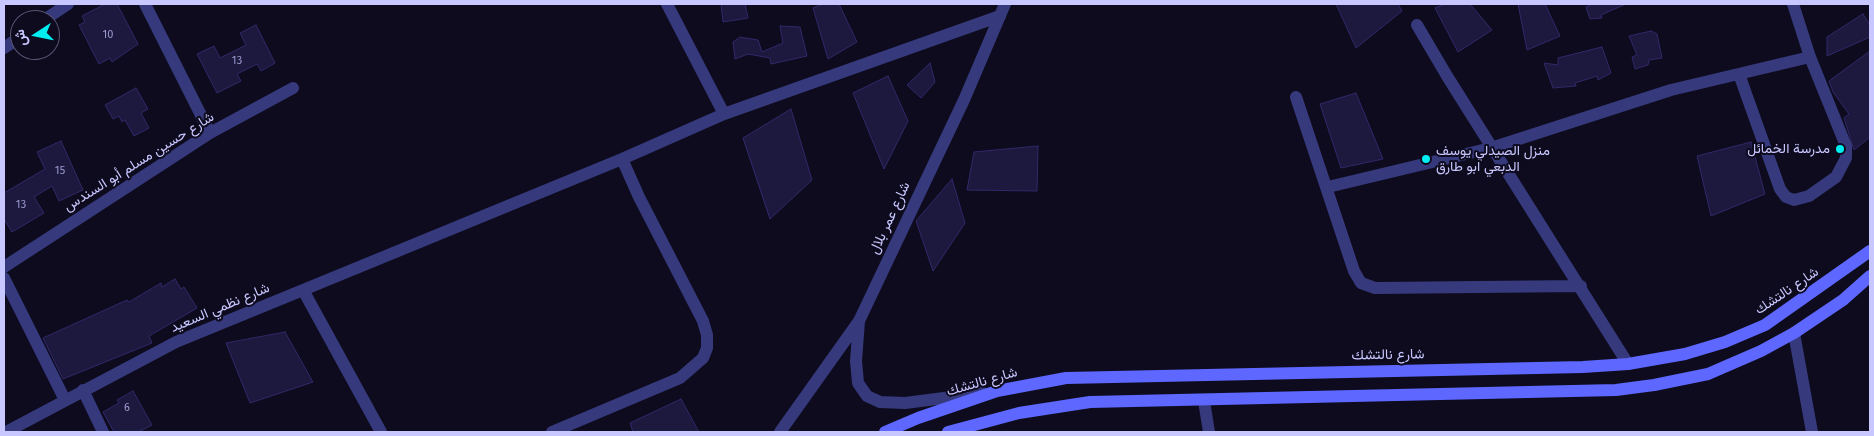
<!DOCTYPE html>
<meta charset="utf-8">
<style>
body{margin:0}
#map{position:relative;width:1874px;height:436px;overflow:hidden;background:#0d0b1d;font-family:"Fira Sans",Vazirmatn,sans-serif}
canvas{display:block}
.frame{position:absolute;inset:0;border:5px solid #c9c7ff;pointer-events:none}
.north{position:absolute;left:10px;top:10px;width:50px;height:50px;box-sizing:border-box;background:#0d0b1d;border:1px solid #585677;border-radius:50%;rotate:259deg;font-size:14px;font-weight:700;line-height:20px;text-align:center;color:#c9c7ff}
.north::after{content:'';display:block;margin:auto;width:18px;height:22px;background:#00eef2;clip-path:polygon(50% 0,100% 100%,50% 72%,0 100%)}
</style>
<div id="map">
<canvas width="1874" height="436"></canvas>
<div class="frame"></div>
<div class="north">ش</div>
</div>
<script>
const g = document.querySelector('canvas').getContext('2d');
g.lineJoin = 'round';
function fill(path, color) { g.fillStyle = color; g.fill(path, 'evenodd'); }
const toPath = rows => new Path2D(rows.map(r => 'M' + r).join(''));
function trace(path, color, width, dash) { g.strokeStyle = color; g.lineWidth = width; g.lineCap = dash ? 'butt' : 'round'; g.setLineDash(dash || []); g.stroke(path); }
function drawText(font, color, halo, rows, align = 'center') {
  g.font = font + ' "Fira Sans",Vazirmatn,sans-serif'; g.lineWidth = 4; g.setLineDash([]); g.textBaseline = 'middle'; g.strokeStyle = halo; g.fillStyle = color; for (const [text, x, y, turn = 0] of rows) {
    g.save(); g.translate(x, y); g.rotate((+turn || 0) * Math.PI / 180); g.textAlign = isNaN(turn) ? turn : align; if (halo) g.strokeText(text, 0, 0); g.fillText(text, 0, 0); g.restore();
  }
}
const building = toPath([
 [105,4,117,4,138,44,112,62,110,58,99,64,79,25,85,22,82,16,105,4],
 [721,4,745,4,748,18,723,22,721,4],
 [823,4,839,4,857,42,828,59,813,8,823,4],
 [1336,4,1398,4,1402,11,1356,48,1336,4],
 [1445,4,1470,4,1492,30,1458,52,1435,8,1445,4],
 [1518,4,1545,4,1560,36,1527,50,1518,4],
 [1593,4,1626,4,1601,15,1602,18,1590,19,1586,7,1593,4],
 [1863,14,1870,25,1870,37,1827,56,1827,37,1863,14],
 [256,25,275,63,261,71,257,64,237,74,241,81,217,93,197,54,214,46,220,58,246,45,240,33,256,25],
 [780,26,800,27,807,56,771,64,770,58,748,54,735,59,733,42,740,37,758,40,762,52,783,43,780,26],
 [1651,31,1657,34,1662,58,1649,60,1648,65,1635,69,1632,57,1637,55,1629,36,1651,31],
 [1602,47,1611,73,1598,80,1597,76,1575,83,1576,86,1553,88,1544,63,1558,65,1558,58,1602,47],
 [1870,51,1870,137,1854,150,1844,118,1849,114,1833,92,1829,81,1870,51],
 [930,63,935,82,921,98,907,85,930,63],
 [888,76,908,121,884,169,853,93,888,76],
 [136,88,148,109,141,113,149,128,134,136,125,120,122,122,119,116,113,119,105,105,136,88],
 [1356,93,1383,159,1341,168,1320,104,1356,93],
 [791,109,812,180,770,219,743,138,791,109],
 [61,141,83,190,59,201,52,186,34,197,44,213,12,232,4,219,4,193,45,169,37,152,61,141],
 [1751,142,1765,194,1711,216,1697,156,1751,142],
 [1038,146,1037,191,967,190,974,152,1038,146],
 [952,179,965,223,933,271,916,221,952,179],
 [175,279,181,289,184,287,197,308,149,336,152,343,63,379,43,338,127,300,129,302,161,283,162,287,175,279],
 [285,332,313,382,250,403,226,343,285,332],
 [133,391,152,425,138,432,114,432,103,412,119,403,117,400,133,391],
 [681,399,699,432,633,432,630,423,681,399]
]);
fill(building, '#1c183e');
trace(building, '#31296a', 1);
trace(toPath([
 [145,4,210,133],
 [667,4,724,114,1000,16],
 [44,20,68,4],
 [1417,25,1447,76,1628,364],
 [4,48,20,37],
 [1739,74,1780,189,1786,197,1794,200,1809,196,1836,177,1846,158,1846,146,1810,57,1793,4],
 [1296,97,1354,271,1361,283,1375,288,1581,286],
 [1328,187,1491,148,1671,90,1810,57],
 [4,267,210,133,293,88],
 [4,278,65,400],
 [303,290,622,159],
 [1794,333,1812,432],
 [83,390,103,432],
 [1204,401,1209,432],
 [6,432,176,342,303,290,381,432],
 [552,432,680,378,703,358,707,348,707,335,703,321,639,197,622,159,724,114]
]), '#36397c', 12);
trace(toPath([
 [859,321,856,361,858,383,867,396,880,402,905,403,983,393],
 [780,432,859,321,964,100,1005,4]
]), '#36397c', 12);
trace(toPath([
 [885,432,918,418,997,391,1066,378,1583,367,1628,364,1685,354,1725,342,1765,325,1870,251],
 [948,432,1019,413,1090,402,1616,390,1654,385,1708,374,1761,351,1794,333,1843,300,1870,276]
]), '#5e67ff', 12);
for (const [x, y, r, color] of [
 [1840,149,5,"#00eef2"],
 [1426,159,5,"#00eef2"]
]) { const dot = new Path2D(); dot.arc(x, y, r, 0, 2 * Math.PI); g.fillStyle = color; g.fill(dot); trace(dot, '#0d0b1d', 2); }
drawText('11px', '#9e9bcf', null, [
 ["10",108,35],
 ["13",237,61],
 ["15",60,171],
 ["13",21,205],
 ["6",127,408]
]);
drawText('14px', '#c9c7ff', '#0d0b1d', [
 ["مدرسة الخمائل",1830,149],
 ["منزل الصيدلي يوسف",1436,151,"left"],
 ["الدبعي ابو طارق",1436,167,"left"]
], 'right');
drawText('14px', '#c9c7ff', '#0d0b1d', [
 ["شارع حسين مسلم أبو السندس",139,162,-32],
 ["شارع عمر بلال",890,218,-65],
 ["شارع نالتشك",1787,291,-34],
 ["شارع نظمي السعيد",220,308,-23],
 ["شارع نالتشك",1388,355,-1],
 ["شارع نالتشك",982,382,-16]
]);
</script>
